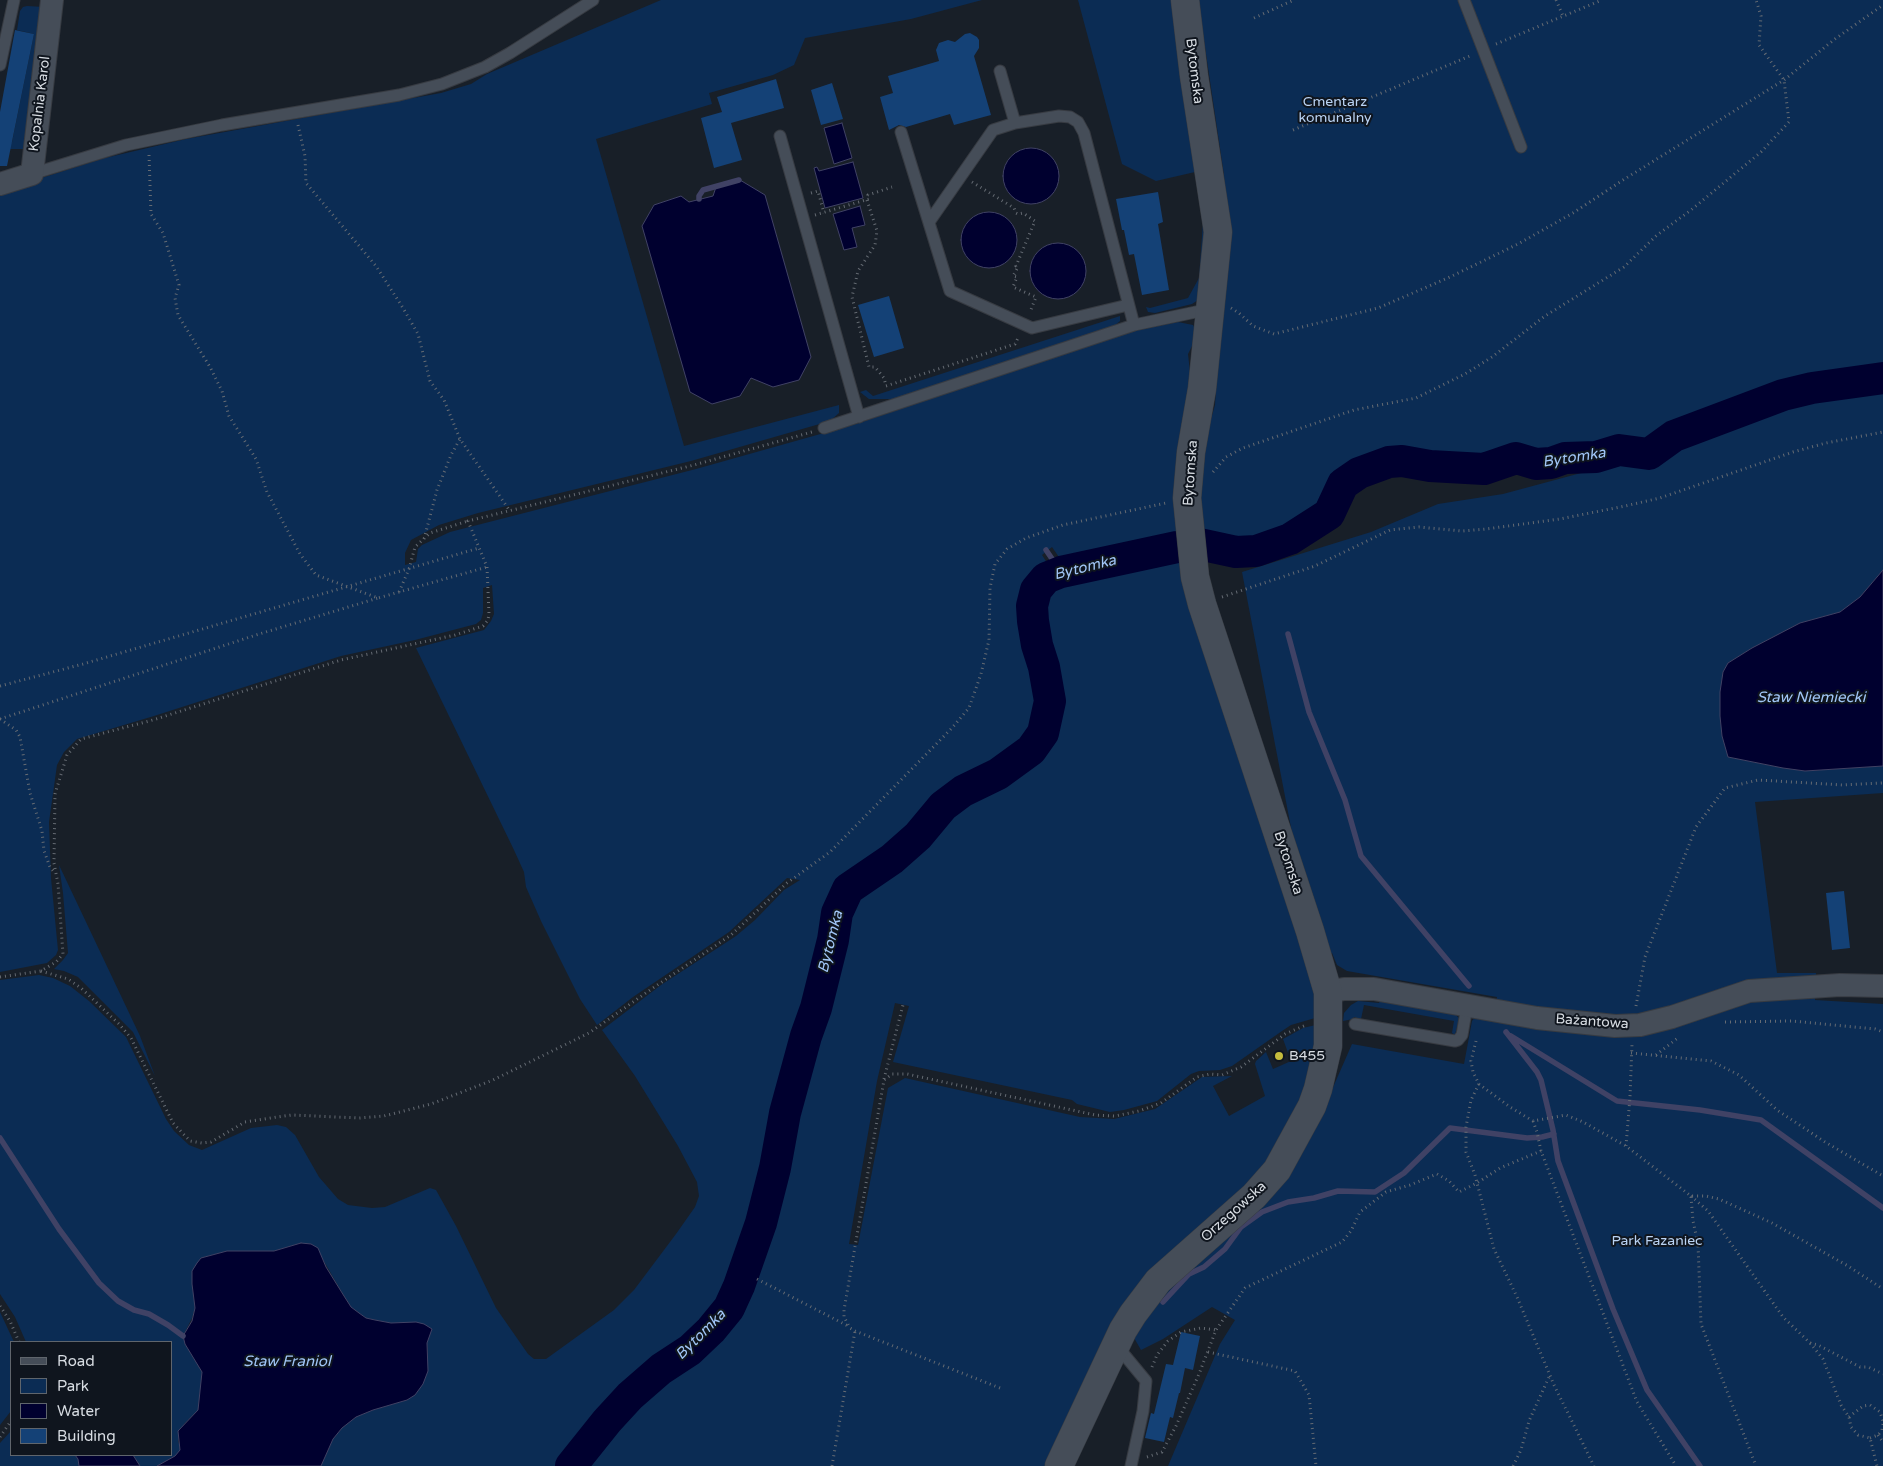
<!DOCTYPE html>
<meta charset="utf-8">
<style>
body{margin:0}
#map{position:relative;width:1883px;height:1466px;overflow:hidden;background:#181f28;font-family:"Varela Round",sans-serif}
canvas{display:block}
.legend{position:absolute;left:10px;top:1341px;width:162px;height:115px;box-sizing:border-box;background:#0f151e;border:1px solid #5f656c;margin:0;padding:6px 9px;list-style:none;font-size:15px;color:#d7dce2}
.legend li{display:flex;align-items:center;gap:10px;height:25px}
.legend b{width:25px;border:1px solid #5f656c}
</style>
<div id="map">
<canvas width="1883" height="1466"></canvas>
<ul class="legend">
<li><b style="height:6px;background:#454d58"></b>Road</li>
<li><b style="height:14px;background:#0b2c54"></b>Park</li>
<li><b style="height:14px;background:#00002f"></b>Water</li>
<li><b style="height:14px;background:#144176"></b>Building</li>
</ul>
</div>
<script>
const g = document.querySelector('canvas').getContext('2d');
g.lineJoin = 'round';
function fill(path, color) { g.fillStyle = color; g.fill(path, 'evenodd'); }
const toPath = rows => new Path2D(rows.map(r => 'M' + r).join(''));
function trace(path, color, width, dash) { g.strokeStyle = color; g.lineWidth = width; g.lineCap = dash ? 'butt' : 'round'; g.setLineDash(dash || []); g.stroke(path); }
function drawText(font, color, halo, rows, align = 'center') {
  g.font = font + ' "Varela Round",sans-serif'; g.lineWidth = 4; g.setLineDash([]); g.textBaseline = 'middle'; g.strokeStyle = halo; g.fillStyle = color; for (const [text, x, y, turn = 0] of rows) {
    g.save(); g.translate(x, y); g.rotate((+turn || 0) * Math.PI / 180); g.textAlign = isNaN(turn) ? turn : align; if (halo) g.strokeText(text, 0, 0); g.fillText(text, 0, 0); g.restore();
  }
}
fill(toPath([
 [661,0,982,0,911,19,805,38,794,65,773,75,709,93,712,104,596,139,684,446,839,405,839,413,830,421,691,461,478,513,439,525,411,540,405,553,405,565,416,562,418,549,422,545,450,532,696,469,856,424,1122,333,1178,322,1193,325,1196,331,1196,338,1188,354,1191,381,1180,540,1157,546,1088,557,1071,562,1061,560,1052,547,1042,555,1051,569,1039,575,1029,590,1024,605,1033,657,1041,679,1044,705,1039,722,1031,741,1025,749,1006,762,990,772,972,780,950,794,917,831,893,851,865,873,844,882,832,891,824,905,824,912,830,922,832,932,814,1005,803,1035,782,1113,758,1225,738,1283,727,1306,712,1325,691,1346,661,1366,628,1394,603,1421,568,1466,321,1466,333,1439,342,1428,356,1417,373,1410,407,1400,428,1357,427,1343,429,1334,424,1324,391,1323,366,1318,359,1313,351,1307,344,1296,322,1258,301,1243,274,1251,227,1251,201,1258,192,1284,195,1308,192,1318,183,1336,185,1344,202,1372,198,1410,184,1424,178,1441,181,1450,175,1456,157,1466,140,1466,133,1455,171,1455,171,1342,26,1342,15,1317,0,1294,0,980,39,975,53,978,70,986,89,1001,126,1037,166,1119,174,1131,189,1145,202,1150,251,1128,277,1125,286,1127,295,1135,319,1177,338,1199,348,1205,372,1208,385,1207,430,1188,436,1190,456,1226,496,1308,528,1354,534,1359,546,1359,614,1310,634,1290,676,1234,695,1207,699,1196,697,1182,678,1146,635,1076,602,1030,661,985,736,936,755,920,784,890,800,880,787,878,729,932,633,997,597,1025,580,999,541,921,526,887,524,872,514,850,416,648,484,630,491,621,494,614,492,585,483,588,483,613,481,620,476,624,415,640,341,656,154,716,77,739,64,752,57,765,49,822,51,878,58,950,56,955,47,963,0,972,0,191,105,158,186,139,441,93,471,84,487,74],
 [1078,0,1175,0,1210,207,1198,300,1192,304,1155,313,1148,312,1146,307,1150,308,1188,298,1199,278,1203,222,1195,172,1156,181,1122,164],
 [1198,0,1883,0,1883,371,1810,381,1782,389,1770,395,1680,427,1646,450,1624,445,1597,452,1576,450,1550,458,1537,459,1528,453,1513,454,1486,463,1475,464,1431,459,1406,454,1394,455,1369,461,1354,470,1333,488,1322,512,1293,532,1272,542,1251,546,1236,547,1212,538,1200,538,1197,514,1205,440,1215,405,1226,237,1224,175],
 [27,6,44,7,29,149,5,149,12,142,34,34,17,30,20,11,23,7],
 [1120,316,1120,321,1113,327,895,399,869,399,860,392,866,390,873,396],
 [1883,389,1883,570,1860,597,1840,612,1800,623,1752,648,1728,663,1723,672,1720,692,1720,716,1722,736,1728,757,1783,768,1805,771,1883,766,1883,793,1755,802,1777,973,1816,973,1815,1000,1883,1004,1883,1466,1168,1466,1220,1344,1235,1320,1212,1307,1163,1339,1141,1350,1133,1336,1182,1271,1313,1133,1352,1044,1464,1064,1472,1021,1476,1016,1496,1003,1497,997,1347,971,1337,965,1332,953,1327,955,1293,838,1242,572,1371,532,1438,504,1503,494,1607,466,1683,443,1760,414,1803,403],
 [1182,552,1232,726,1322,1016,1291,1025,1282,1031,1232,1066,1220,1070,1199,1071,1191,1074,1157,1101,1124,1110,1110,1112,1077,1104,1072,1100,893,1062,909,1006,895,1003,877,1081,849,1244,858,1245,888,1088,905,1078,1080,1117,1114,1119,1155,1109,1202,1077,1232,1076,1213,1086,1229,1116,1265,1096,1255,1064,1256,1061,1266,1052,1273,1069,1291,1061,1283,1039,1303,1028,1324,1023,1290,1142,1187,1249,1055,1466,574,1466,604,1428,630,1400,663,1371,689,1354,710,1334,729,1312,741,1286,765,1226,789,1114,808,1043,828,978,844,915,855,893,867,884,890,871,923,845,955,808,981,794,992,790,1018,773,1030,763,1049,740,1057,719,1056,707,1051,660,1042,620,1042,601,1046,592,1051,586,1065,579,1107,572,1144,560],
 [59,865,140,1036,155,1076,133,1032,78,977,64,971,54,969,63,960,68,953,63,893],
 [1380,998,1452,1011,1459,1018,1455,1035,1452,1033,1454,1021,1364,1005,1361,1019,1354,1017,1353,1019,1343,1021,1344,1013,1351,1005,1358,1001,1379,1003],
 [0,1312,14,1342,11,1342,11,1411,0,1425],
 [11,1431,11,1455,75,1455,78,1459,79,1466,0,1466,0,1443]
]), '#0b2c54');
const water = toPath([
 [842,123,852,158,834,164,824,128,842,123],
 '1003 176a28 28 0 1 1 56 0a28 28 0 1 1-56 0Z',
 [853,162,863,198,825,208,814,168,817,167,819,171,853,162],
 [740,180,765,195,811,357,799,380,773,387,751,378,740,396,712,404,690,392,642,226,654,205,681,196,689,202,713,196,716,187,740,180],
 [860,206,865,225,852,228,857,247,844,250,833,214,860,206],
 '961 240a28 28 0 1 1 56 0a28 28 0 1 1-56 0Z',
 '1030 271a28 28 0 1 1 56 0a28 28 0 1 1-56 0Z',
 [1883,570,1883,766,1805,771,1783,768,1728,757,1722,736,1720,716,1720,692,1723,672,1728,663,1752,648,1800,623,1840,612,1860,597,1883,570],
 [301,1243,311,1244,318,1248,326,1267,344,1296,351,1307,359,1313,366,1318,375,1320,391,1323,416,1322,424,1324,432,1329,427,1343,428,1371,423,1384,415,1395,407,1400,373,1410,356,1417,342,1428,333,1439,321,1466,157,1466,175,1456,180,1450,178,1431,198,1410,202,1372,185,1344,183,1336,192,1321,195,1308,192,1284,192,1271,197,1263,201,1258,227,1251,274,1251,301,1243],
 [75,1455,133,1455,140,1466,79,1466,78,1459,75,1455]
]);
fill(water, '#00002f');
trace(water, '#404265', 1);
trace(toPath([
 [699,199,699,196,703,190,739,180],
 [1046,550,1061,572],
 [1288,634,1309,712,1345,800,1361,856,1469,986],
 [1506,1032,1537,1072,1541,1080,1553,1130,1558,1161,1613,1309,1647,1390,1700,1466],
 [1511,1036,1617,1101,1700,1110,1761,1120,1883,1208],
 [0,1138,59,1229,99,1283,118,1301,134,1310,149,1314,168,1325,183,1336],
 [1163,1302,1189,1274,1204,1267,1225,1249,1241,1227,1262,1212,1288,1202,1314,1198,1338,1191,1375,1192,1404,1173,1450,1128,1527,1138,1542,1137,1554,1134]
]), '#404265', 5.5);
trace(toPath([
 [1199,544,1236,552,1256,551,1290,539,1329,514,1343,484,1359,473,1389,462,1402,461,1430,466,1484,469,1516,458,1536,464,1551,463,1565,458,1596,457,1619,450,1649,454,1674,436,1783,395,1812,388,1883,378],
 [571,1466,607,1421,630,1396,661,1369,690,1350,711,1330,729,1308,739,1286,761,1223,775,1168,785,1113,806,1036,816,1008,833,940,837,913,848,889,892,859,918,836,943,806,963,791,998,774,1031,750,1043,733,1050,701,1044,667,1037,645,1033,621,1032,606,1036,590,1046,578,1061,572,1177,547]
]), '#00002f', 32);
fill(toPath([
 [15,30,34,34,7,166,0,166,0,112],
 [970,33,977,37,979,40,979,48,974,56,991,115,954,125,950,114,906,127,899,125,889,130,880,97,893,93,888,76,939,61,936,50,939,43,948,40,955,42,965,34],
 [776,79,784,108,731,123,742,160,714,168,701,118,722,112,717,97],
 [832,83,843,119,821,125,811,90],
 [1158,192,1163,222,1158,224,1169,290,1142,295,1134,254,1129,255,1124,230,1122,230,1116,199],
 [889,296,904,348,874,357,858,305],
 [1844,891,1850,948,1832,950,1826,893],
 [1181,1332,1200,1336,1193,1370,1185,1368,1180,1393,1179,1393,1173,1418,1170,1417,1164,1442,1145,1438,1151,1413,1154,1414,1166,1364,1173,1365]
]), '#144176');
const lane = toPath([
 [1464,0,1521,147],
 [0,65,14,0],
 [1015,123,1059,116,1070,117,1078,122,1084,133,1134,325],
 [901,132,950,291,1032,328,1128,305],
 [780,136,859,417],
 [32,174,126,145,222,125,399,95,442,84,485,67,510,53,593,0],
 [929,222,993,130,1015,123,1000,71],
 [824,428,1134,325,1210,309],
 [1355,1024,1455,1041,1458,1040,1462,1035,1467,1006],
 [1117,1346,1146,1381,1143,1411,1131,1466]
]);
const street = toPath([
 [0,184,32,174,52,0],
 [1328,992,1344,989,1374,989,1537,1018,1615,1026,1640,1025,1672,1017,1749,991,1840,985,1883,986]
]);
const secondary = toPath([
 [1059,1466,1123,1330,1133,1314,1158,1281,1254,1196,1277,1170,1312,1106,1318,1089,1328,1046,1328,992,1310,931,1202,604,1195,577,1187,498,1191,452,1202,389,1218,232,1194,76,1185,0]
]);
trace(lane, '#373b42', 13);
trace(street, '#373b42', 24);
trace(secondary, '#373b42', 29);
trace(toPath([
 [1556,0,1563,16],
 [1254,18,1294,0],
 [1496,44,1602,0],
 [298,125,305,156,306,183,376,266,403,308,418,334,430,381,444,400,460,439,510,511],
 [1293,130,1470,56],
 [149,155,151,214,163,233,179,285,175,298,178,315,210,367,222,391,229,416,256,459,267,492,300,554,316,575,378,598,487,567],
 [972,182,1014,208,1016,213,1018,214,1023,213,1035,221,1016,266,1018,267,1013,276,1017,277,1013,287,1036,297,1030,312],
 [811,193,818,191,824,213],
 [867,200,877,231,875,245,858,271,852,297,869,367,875,367,884,378,886,386,1015,344,1018,338],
 [815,215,869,199,868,195,892,187],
 [1231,308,1239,313,1253,326,1274,334,1378,308,1450,277,1518,244,1573,213,1623,180,1784,80,1835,39,1883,5],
 [1213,472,1226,457,1243,448,1354,410,1416,398,1465,374,1492,357,1545,316,1624,267,1657,235,1691,210,1761,152,1789,122,1784,80,1759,45,1761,16,1756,0],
 [424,539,437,490,451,455,460,439],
 [399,592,409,569,415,547,430,533,468,521],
 [1222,597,1315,566,1390,530,1419,527,1462,531,1486,529,1560,519,1625,506,1660,498,1793,452,1826,443,1883,432],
 [0,686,83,664,479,548],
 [0,719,256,635,378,598],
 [0,719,16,730,20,737,30,793,42,831,44,851,50,867,55,873],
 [41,971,68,979,81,988,119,1024,131,1038,173,1123,190,1141,202,1143,211,1142,245,1122,277,1117,292,1115,359,1118,384,1116,431,1104,493,1080,589,1033,653,988,731,935,787,883,830,852,952,728,969,708,981,674,989,640,990,588,995,564,1007,549,1026,538,1063,525,1166,503],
 [0,977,41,971,56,962,63,954,58,884,54,863,55,794,67,755,81,739,153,720,341,660,455,635,483,626,488,620,489,614,487,567,468,521,694,465,812,432],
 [1636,1006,1645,957,1696,827,1725,788,1758,780,1843,785,1883,783],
 [1725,1022,1792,1021,1875,1029,1883,1032],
 [1476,1041,1471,1061,1473,1072,1479,1084,1510,1107,1533,1121,1566,1115,1583,1122,1626,1146,1691,1196,1706,1196,1719,1199,1772,1223,1848,1266,1883,1289],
 [1631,1053,1711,1061,1739,1075,1777,1110,1825,1142,1883,1176],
 [1656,1055,1679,1037],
 [884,1079,903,1005],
 [1479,1084,1471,1100,1466,1127,1466,1152,1475,1175,1494,1249,1517,1297,1554,1385,1594,1466],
 [1533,1121,1537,1132,1541,1151,1637,1402,1676,1466],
 [1626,1146,1630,1097,1632,1044],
 [1691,1196,1708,1211,1783,1317,1810,1343,1823,1359,1841,1405,1849,1417,1851,1427,1858,1435,1870,1438,1877,1466],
 [1691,1197,1693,1221,1698,1244,1701,1324,1756,1466],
 [757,1279,850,1327],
 [0,1306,10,1321,19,1342],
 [1810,1343,1818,1345,1860,1367,1868,1367,1883,1374],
 [1208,1352,1295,1371,1309,1395,1316,1466],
 [1152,1367,1157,1355,1168,1341,1181,1332,1201,1328,1216,1330],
 [1000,1388,855,1331,850,1328,844,1317,844,1310,884,1080,892,1074,907,1074,1095,1115,1115,1116,1139,1111,1161,1103,1197,1077,1210,1074,1222,1075,1241,1067,1285,1034,1306,1025],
 [1849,1417,1863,1406,1870,1405,1880,1412,1883,1421],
 [1878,1435,1883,1442],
 [0,1437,11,1421],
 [1870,1438,1878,1435,1882,1430,1883,1424],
 [1147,1457,1162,1452,1176,1426,1199,1374,1216,1330,1245,1288,1342,1242,1351,1231,1360,1212,1386,1192,1410,1185,1437,1174,1449,1181,1459,1192,1477,1183,1500,1168,1541,1151],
 [832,1466,855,1331],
 [1513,1466,1521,1450,1529,1421,1549,1377]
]), '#656b73', 3, [1, 4]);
trace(lane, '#454d58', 11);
trace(street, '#454d58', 22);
trace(secondary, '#454d58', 28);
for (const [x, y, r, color] of [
 [1279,1056,5,"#c5bc3d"]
]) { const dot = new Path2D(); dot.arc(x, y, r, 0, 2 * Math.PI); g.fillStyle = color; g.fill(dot); trace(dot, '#0f151e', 2); }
drawText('14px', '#d7dce2', '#0f151e', [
 ["Bytomska",1194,71,83],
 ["Kopalnia Karol",40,104,-83],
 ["Bytomska",1191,473,-86],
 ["Bytomska",1288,863,72],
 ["Bażantowa",1592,1022,4],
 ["Orzegowska",1234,1212,-42]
]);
drawText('14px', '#bad3f4', '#0f151e', [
 ["Cmentarz",1335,102],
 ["komunalny",1335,118],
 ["Park Fazaniec",1657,1241]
]);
drawText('14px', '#d7dce2', '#0f151e', [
 ["B455",1289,1056]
], 'left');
drawText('italic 15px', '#a1c6f7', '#0f151e', [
 ["Bytomka",1574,458,-9],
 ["Bytomka",1085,568,-14],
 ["Staw Niemiecki",1811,698],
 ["Bytomka",831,942,-76],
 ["Bytomka",701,1335,-45],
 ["Staw Franiol",287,1362]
]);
</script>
